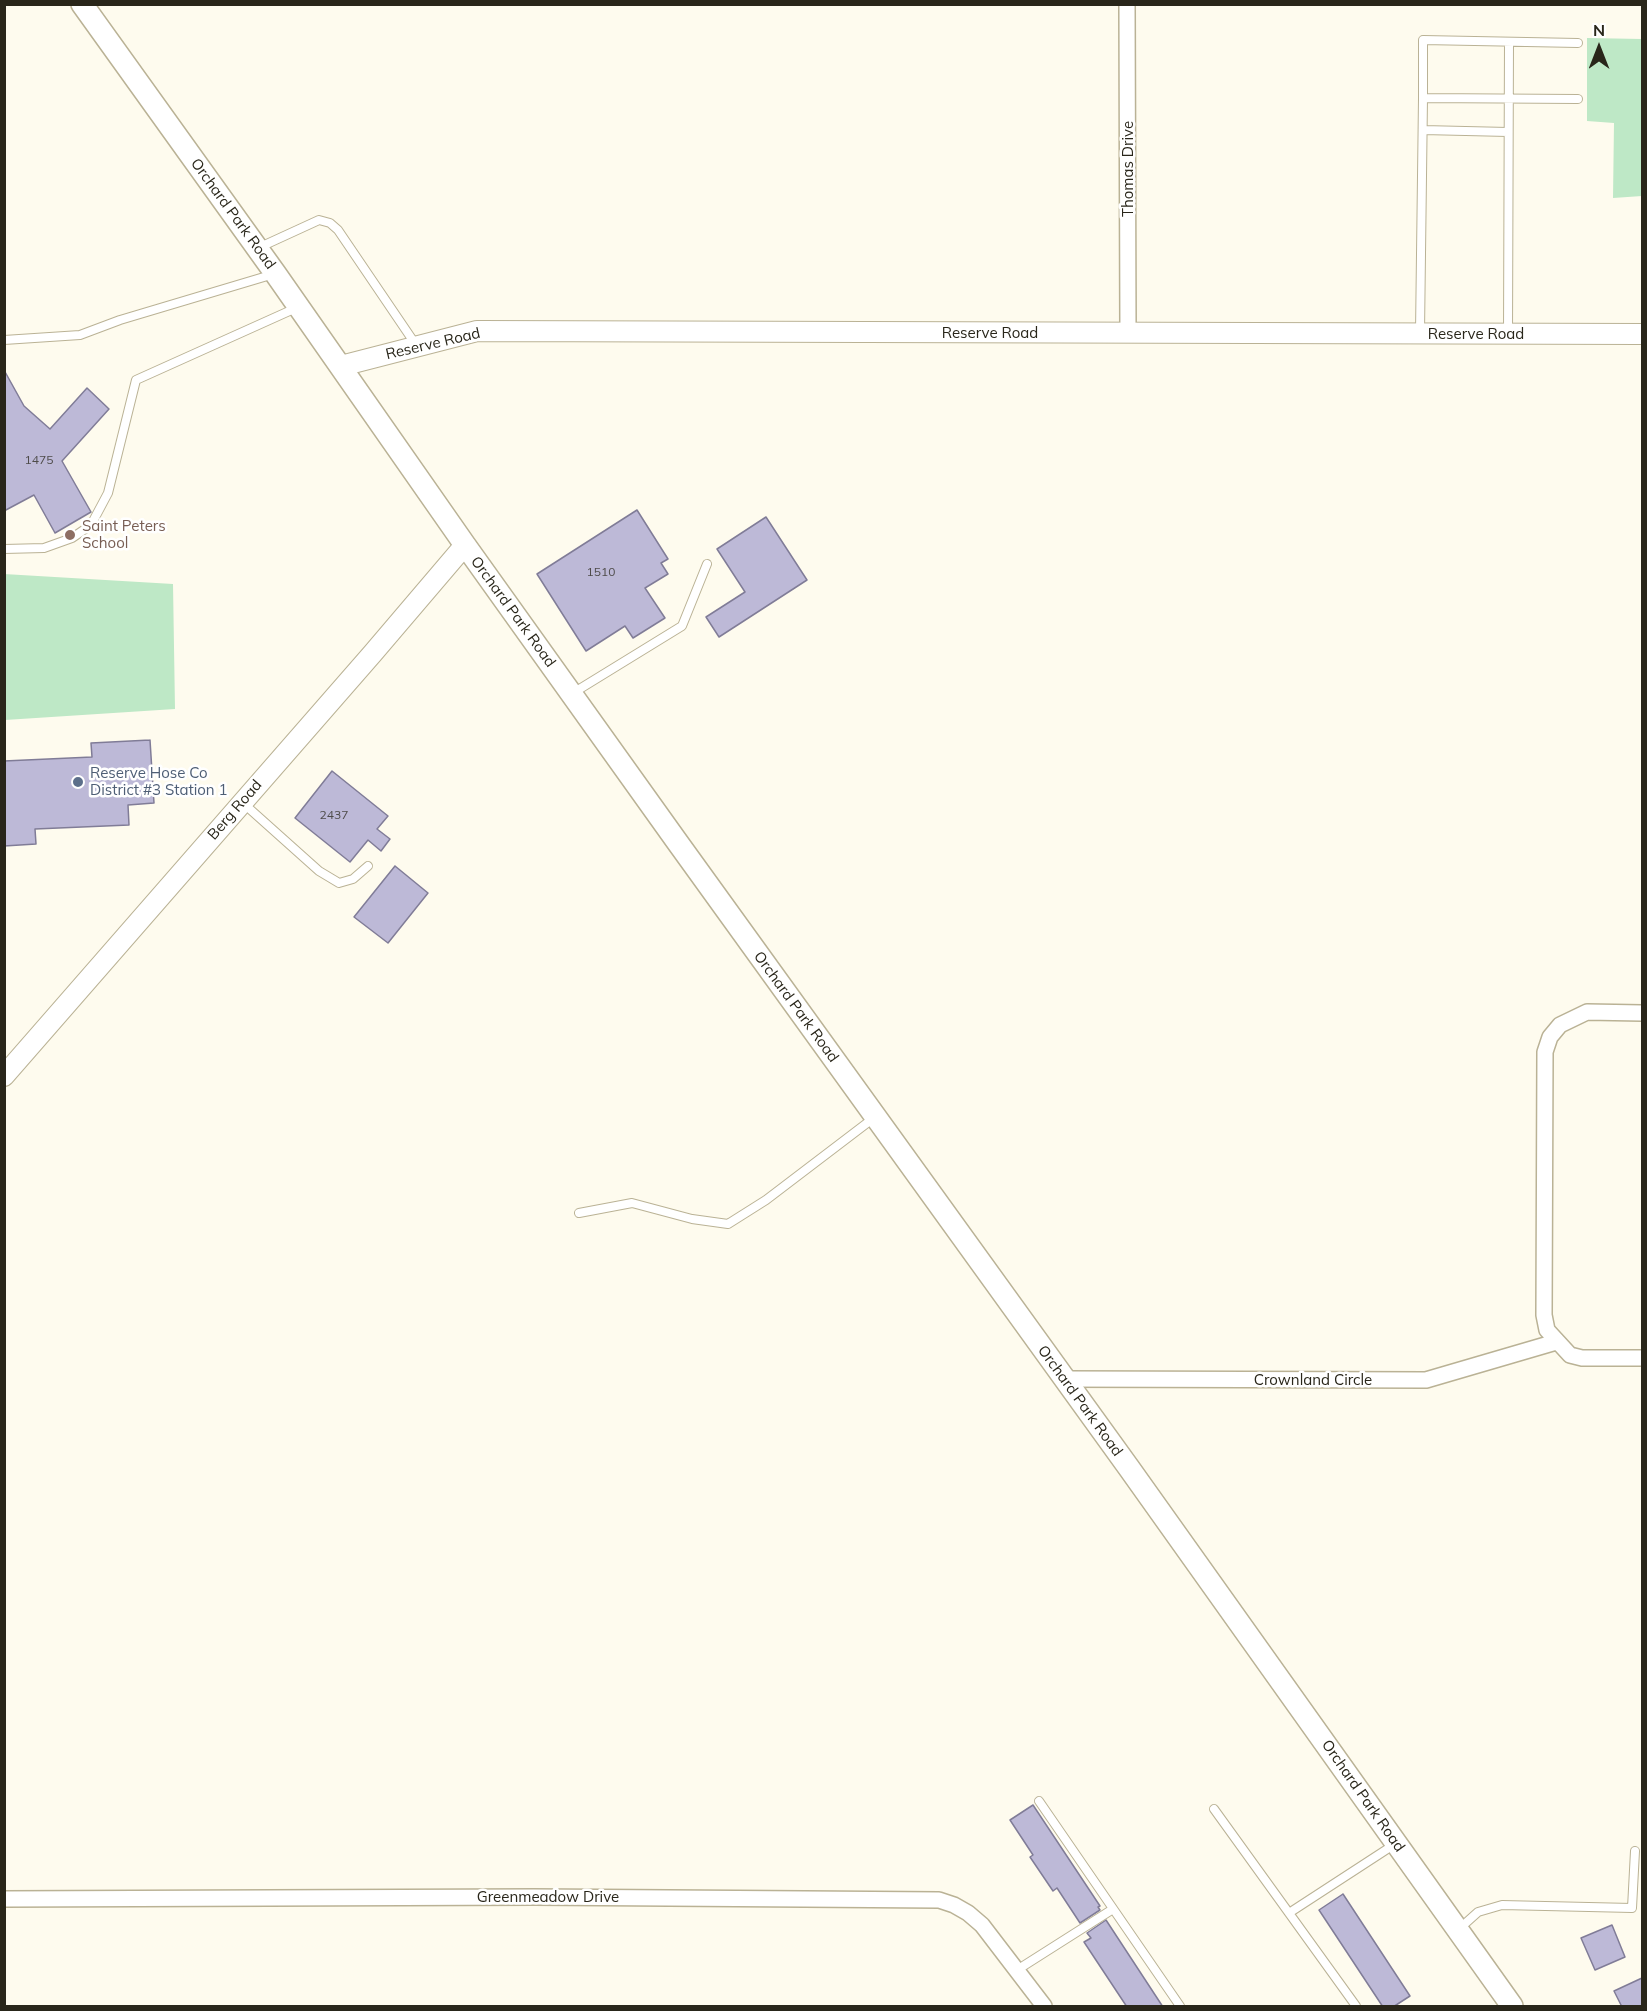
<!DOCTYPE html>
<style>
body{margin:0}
#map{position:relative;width:1647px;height:2011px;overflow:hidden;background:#fefbee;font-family:Mulish,sans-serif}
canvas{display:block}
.frame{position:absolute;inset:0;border:6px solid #29261a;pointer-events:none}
.north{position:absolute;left:1569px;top:18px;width:60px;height:60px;-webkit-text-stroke:4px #fff;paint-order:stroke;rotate:0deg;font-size:16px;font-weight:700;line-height:24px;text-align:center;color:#29261a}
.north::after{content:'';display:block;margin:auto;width:21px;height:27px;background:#29261a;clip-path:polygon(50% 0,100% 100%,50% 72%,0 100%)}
</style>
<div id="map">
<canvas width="1647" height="2011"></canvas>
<div class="frame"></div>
<div class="north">N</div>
</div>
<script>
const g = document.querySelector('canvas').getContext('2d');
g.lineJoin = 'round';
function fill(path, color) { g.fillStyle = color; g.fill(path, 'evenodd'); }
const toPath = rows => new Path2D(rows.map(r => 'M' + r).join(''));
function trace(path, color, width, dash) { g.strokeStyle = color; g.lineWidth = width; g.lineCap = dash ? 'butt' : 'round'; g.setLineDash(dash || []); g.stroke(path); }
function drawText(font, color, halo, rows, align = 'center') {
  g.font = font + ' Mulish,sans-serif'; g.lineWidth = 5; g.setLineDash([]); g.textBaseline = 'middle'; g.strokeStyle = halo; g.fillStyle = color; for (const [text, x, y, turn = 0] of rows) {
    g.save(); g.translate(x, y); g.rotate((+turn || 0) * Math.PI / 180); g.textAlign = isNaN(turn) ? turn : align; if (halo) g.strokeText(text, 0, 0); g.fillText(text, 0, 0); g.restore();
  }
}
fill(toPath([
 [1587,38,1642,39,1642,196,1613,198,1614,123,1587,121],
 [4,574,173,584,175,709,5,720]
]), '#bee8c6');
const building = toPath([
 [4,370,24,406,50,429,87,388,109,409,62,461,91,512,55,533,34,495,4,511,4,370],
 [637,510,668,559,661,563,668,574,645,588,665,618,633,638,625,626,586,651,537,574,637,510],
 [766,517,807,580,719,637,706,617,745,592,717,549,766,517],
 [150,740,154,803,128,805,129,825,35,829,36,844,4,846,4,761,92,757,91,743,150,740],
 [332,771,388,816,377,829,390,839,381,851,368,840,350,862,295,818,332,771],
 [395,866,428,893,388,943,354,917,395,866],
 [1033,1805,1100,1906,1098,1907,1100,1910,1080,1923,1057,1888,1053,1891,1030,1857,1033,1855,1010,1820,1033,1805],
 [1343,1894,1410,1996,1393,2007,1383,2007,1319,1910,1343,1894],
 [1106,1920,1163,2007,1127,2007,1084,1942,1091,1938,1087,1933,1106,1920],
 [1612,1925,1625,1957,1595,1970,1581,1938,1612,1925],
 [1642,1978,1642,2007,1622,2007,1614,1991,1642,1978]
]);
fill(building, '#bdb9d7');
trace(building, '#807c97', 1.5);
const service = toPath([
 [1578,43,1423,40,1423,98,1578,99],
 [1423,130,1508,132],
 [258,248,319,220,330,223,338,230,416,345],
 [1420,332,1423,98],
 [1508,333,1509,42],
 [4,340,80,335,120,320,274,274],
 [4,549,44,548,72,538,91,525,108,493,136,380,296,308],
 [573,693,682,626,707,564],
 [243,803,319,871,339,883,353,879,368,866],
 [579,1213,632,1203,692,1219,728,1224,766,1200,875,1117],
 [1039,1801,1180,2006],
 [1214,1809,1356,2006],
 [1289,1913,1395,1844],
 [1459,1929,1478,1912,1502,1905,1632,1908,1635,1851],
 [1017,1970,1113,1909]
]);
const minor = toPath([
 [1127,4,1128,334],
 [1642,1013,1587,1012,1560,1025,1550,1037,1545,1052,1544,1315,1547,1330,1570,1355,1582,1358,1642,1358],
 [1065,1379,1426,1380,1556,1342],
 [4,1899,534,1897,939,1900,954,1905,968,1913,982,1925,1044,2006]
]);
const tertiary = toPath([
 [341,366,477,331,1642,334],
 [4,1076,373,653,465,545]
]);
const secondary = toPath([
 [82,4,275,273,465,545,678,843,1129,1468,1512,2006]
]);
trace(service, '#bab295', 10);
trace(minor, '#bab295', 18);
trace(tertiary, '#bab295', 22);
trace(secondary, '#bab295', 24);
trace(service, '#fff', 8);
trace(minor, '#fff', 15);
trace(tertiary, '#fff', 20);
trace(secondary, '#fff', 21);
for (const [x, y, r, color] of [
 [70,535,6,"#8d6e63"],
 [78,782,6,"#5c6f8a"]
]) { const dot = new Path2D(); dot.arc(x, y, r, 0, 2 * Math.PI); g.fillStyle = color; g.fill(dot); trace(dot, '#fff', 2); }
drawText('12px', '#4e4b49', null, [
 ["1475",39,460],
 ["1510",601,572],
 ["2437",334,815]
]);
drawText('15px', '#29261a', '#fff', [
 ["Thomas Drive",1128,169,-90],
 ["Orchard Park Road",233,214,54],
 ["Reserve Road",990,333],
 ["Reserve Road",1476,334],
 ["Reserve Road",433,344,-13],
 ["Orchard Park Road",513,612,54],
 ["Berg Road",235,810,-49],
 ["Orchard Park Road",796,1007,54],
 ["Crownland Circle",1313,1380],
 ["Orchard Park Road",1080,1401,54],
 ["Orchard Park Road",1363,1796,55],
 ["Greenmeadow Drive",548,1897]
]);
drawText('15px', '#785e54', '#fff', [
 ["Saint Peters",82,526],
 ["School",82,543]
], 'left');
drawText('15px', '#4e5e75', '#fff', [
 ["Reserve Hose Co",90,773],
 ["District #3 Station 1",90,790]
], 'left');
</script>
